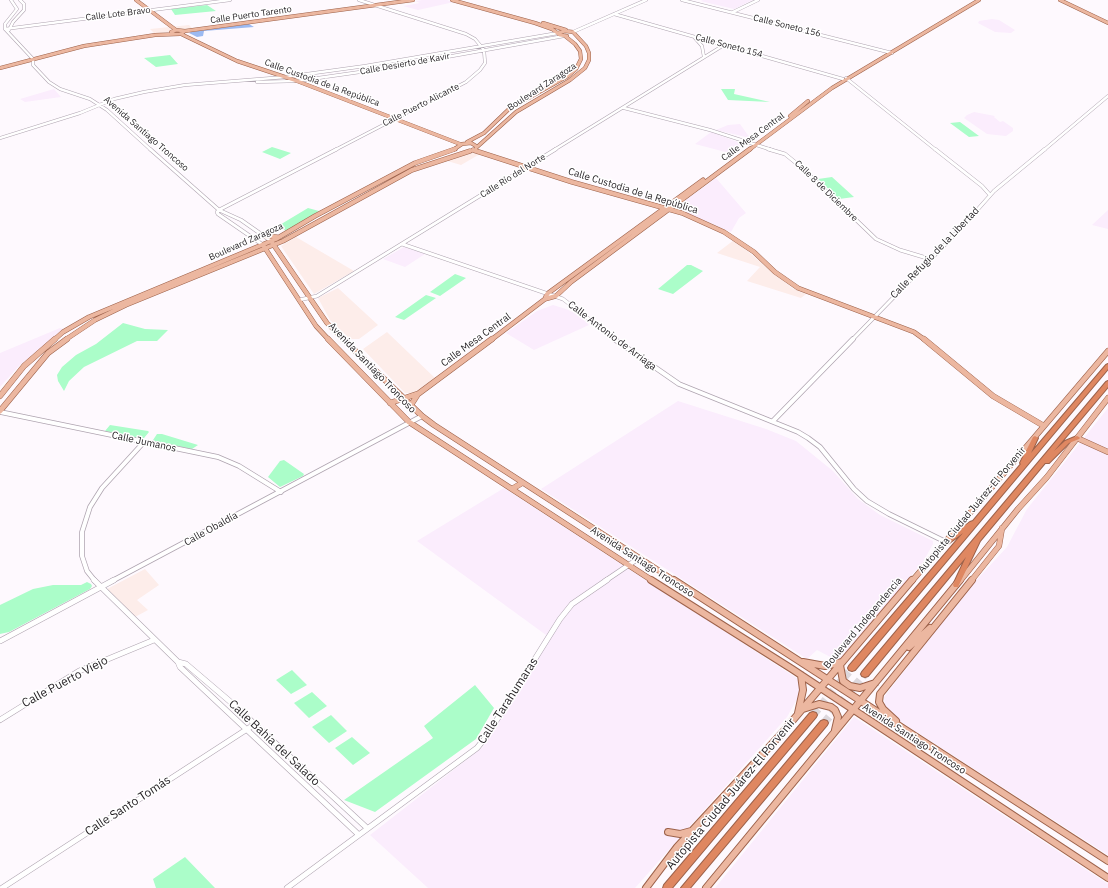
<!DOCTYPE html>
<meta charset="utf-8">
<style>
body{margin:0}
canvas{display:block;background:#fef9fe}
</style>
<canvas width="1108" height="888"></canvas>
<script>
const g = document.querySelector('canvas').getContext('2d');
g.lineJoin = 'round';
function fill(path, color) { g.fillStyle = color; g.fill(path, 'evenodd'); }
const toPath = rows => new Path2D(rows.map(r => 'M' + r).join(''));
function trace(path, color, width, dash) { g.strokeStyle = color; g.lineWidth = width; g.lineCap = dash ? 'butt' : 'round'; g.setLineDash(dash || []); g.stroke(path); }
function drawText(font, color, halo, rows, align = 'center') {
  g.font = font + ' "IBM Plex Sans",sans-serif'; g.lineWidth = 3; g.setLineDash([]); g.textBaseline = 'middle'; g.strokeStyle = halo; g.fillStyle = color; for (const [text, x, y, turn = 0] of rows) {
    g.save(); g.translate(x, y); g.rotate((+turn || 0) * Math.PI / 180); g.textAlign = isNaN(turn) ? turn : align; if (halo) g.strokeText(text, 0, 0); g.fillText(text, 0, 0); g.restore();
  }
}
fill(toPath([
 [189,25,193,29,155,34,150,29],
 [472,152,480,154,461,165,444,160],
 [296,237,354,271,314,294,281,246],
 [734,240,792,288,806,294,801,298,747,281,760,267,717,253],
 [338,288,378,325,359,339,350,339,330,320,318,298],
 [387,332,435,378,415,393,405,393,363,349],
 [145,569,159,585,137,600,148,610,135,617,107,589]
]), '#fdedea');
fill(toPath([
 [422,0,447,0,454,2,418,10,403,6,420,3,415,1],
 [703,0,753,0,734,9,700,1],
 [992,19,999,20,1015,30,1011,33,995,32,978,23,979,21],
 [54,89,61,97,25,102,20,99],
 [974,112,995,116,994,117,1000,122,1003,121,1013,128,1013,131,1006,136,987,134,964,118,967,115],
 [740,124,750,138,716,130,728,125],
 [711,132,743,144,745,145,733,154,695,144],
 [716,178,746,213,739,218,731,232,675,208],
 [1108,210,1108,229,1092,225],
 [404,247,425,254,405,267,383,259],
 [553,305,566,309,577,314,589,325,534,350,506,333,537,311],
 [60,328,63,329,20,365,0,387,0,353],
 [678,401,766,429,796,441,833,471,858,499,880,515,933,541,933,544,923,562,838,661,817,650,807,659,541,489],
 [1108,408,1108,855,895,718,885,707,884,697,971,586,1007,547,1027,509],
 [504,488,798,679,801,692,787,717,635,888,428,888,370,835,483,747,546,635,417,541],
 [854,717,1108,884,1108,888,715,888]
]), '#fbedfd');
fill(toPath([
 [207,5,216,11,175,15,171,9],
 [170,55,178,64,156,67,144,58],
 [721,89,735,89,734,94,770,102,728,100],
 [960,122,979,136,969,137,950,123],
 [272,147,291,153,280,159,262,152],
 [832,177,854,197,839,199,818,179],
 [308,208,319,211,286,231,278,226],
 [687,265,691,265,703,271,673,294,658,289],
 [455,274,466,278,440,296,430,292],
 [426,295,436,298,404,320,395,317],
 [123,323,145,329,168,330,157,341,137,341,84,367,69,381,64,391,58,381,57,375,62,367,76,355,96,344],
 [110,425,148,431,149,432,144,438,140,438,105,431],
 [157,434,162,434,198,445,192,449,154,441,153,440],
 [284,460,304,474,303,476,280,487,268,477,280,461],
 [87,582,91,584,92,586,90,589,9,632,0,634,0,605,33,589,53,585,81,585],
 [292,670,307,685,291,694,276,680],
 [475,685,494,708,476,739,375,812,344,800,433,738,424,726],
 [312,692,327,706,309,718,294,703],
 [331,715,347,731,329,743,312,727],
 [352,737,370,753,353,765,335,748],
 [185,857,215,888,156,888,153,879]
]), '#abfdc9');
fill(toPath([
 [249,24,254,27,204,31,203,36,197,37,189,33,191,32]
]), '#9cbaf2');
trace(toPath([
 [813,715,852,668],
 [824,723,865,674]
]), '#ddd8dd', 8, [8, 4]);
const minorFar3 = toPath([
 [11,0,17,9,5,24,5,29,33,59,33,65,49,82,60,89,90,99,107,110,151,150],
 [682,0,892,53],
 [733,12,758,0],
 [614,14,843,79],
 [5,29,230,0],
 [9,30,13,22,24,10,24,4,20,0],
 [573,32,646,0],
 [695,38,702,46,704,57],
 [846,78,936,150],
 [257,82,297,81,374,70,564,36],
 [624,108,710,130,772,150],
 [0,138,80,113,114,99,144,92,185,85,285,77,365,66,558,33],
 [335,150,466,82,480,70,485,63,484,50,475,39,466,34,359,0],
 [554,150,724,45],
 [1044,150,1108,96]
]);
const minorFar2 = toPath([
 [150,149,219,210,241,220,271,241],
 [768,149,785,154,801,167,876,239,900,250,930,259],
 [935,149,982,186,990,195],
 [219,210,337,149],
 [220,210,217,212,218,214,263,245],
 [402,244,563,299,616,340],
 [299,300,317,296,556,149],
 [852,340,963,226,994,191,1045,149]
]);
const minorFar1 = toPath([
 [614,339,679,384,798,432,808,438,820,447,854,489,867,501,889,514,946,542],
 [0,412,218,457,239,466,281,492],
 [773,421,853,339],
 [95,581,87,571,82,556,82,532,90,507,102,488,144,442],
 [112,581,422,416],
 [605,581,639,558]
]);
const minor = toPath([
 [94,580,178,662,180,667,359,835],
 [0,641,114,580],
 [178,662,186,664,233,704,367,828],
 [0,720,79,671,154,640],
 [2,888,255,724],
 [287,888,477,748,486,737,560,619,572,604,607,580]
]);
const majorFar3 = toPath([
 [136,0,176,30],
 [452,0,535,23,552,29,560,35,567,36],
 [1060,0,1108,23],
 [543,23,566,30],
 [185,31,413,0],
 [181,34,237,61,297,81,460,144],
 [0,68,84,46,155,35,180,34,185,31,176,30,171,32,172,34],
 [790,116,808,101],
 [467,142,484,133,509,109,568,76,576,69,581,59,580,51,575,44,565,36],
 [476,148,516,112,570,80,585,68,589,60,589,53,586,46,573,32,565,31,558,33],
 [453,150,462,144,471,143,476,146],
 [749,150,832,88,979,0]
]);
const majorFar2 = toPath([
 [473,150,572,182,682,213,724,232,754,252,775,272,798,288,914,332,925,340],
 [265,236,277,237],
 [271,241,327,323,344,340],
 [263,245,316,326,329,340],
 [545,299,547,294,703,180],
 [54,340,63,332,89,317,276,239,315,216,415,163,455,149],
 [65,340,95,320,126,305,283,241,412,170,470,151],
 [491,340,545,299,556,296,571,282,750,149]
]);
const majorFar1 = toPath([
 [328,339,409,422,653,581],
 [343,339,422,416,434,425,675,581],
 [924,339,993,396,1044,426],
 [0,396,24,366,55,339],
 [390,403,417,394],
 [411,405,418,394,492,339],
 [0,411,48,353,67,339],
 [1077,438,1108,452],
 [512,489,522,483],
 [912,581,1108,351],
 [960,581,1018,509,1047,477,1108,398],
 [971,581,999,546,1002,528]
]);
const major = toPath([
 [651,580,792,669,1108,878],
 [674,580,1108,861],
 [909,647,930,628],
 [803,662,825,666,842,662],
 [840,665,843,681,850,686,860,688,875,683],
 [803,709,819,704,831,707,835,710,838,717,835,730],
 [798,713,803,690,801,675],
 [896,721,883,709,879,702,880,694,972,580],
 [668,832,680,834,691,831],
 [646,888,677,847,782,733,912,580],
 [706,888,960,580]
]);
const highway = toPath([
 [1108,364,1108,369,855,670,852,671,849,670,848,668,849,666,963,533,948,544,944,544,943,542,944,540,970,522,973,521,1021,464,1020,463,1033,437,1035,436,1038,438,1031,453,1106,365,1108,364],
 [1108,381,1108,387,1054,451,1065,441,1077,436,1079,437,1080,438,1079,439,1069,443,1049,463,1045,463,980,541,958,587,954,587,953,585,966,557,868,676,865,677,862,676,861,674,862,672,1106,382,1108,381],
 [813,712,816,713,817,715,816,717,672,888,663,888,664,885,810,713,813,712],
 [824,720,827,721,828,723,827,725,690,888,681,888,821,721,824,720]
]);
trace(minorFar3, '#afa4b0', 3.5);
trace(minorFar2, '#afa4b0', 4);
trace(minorFar1, '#afa4b0', 5.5);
trace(minor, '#afa4b0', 6);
trace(majorFar3, '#9d624b', 4);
trace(majorFar2, '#9d624b', 5);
trace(majorFar1, '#9d624b', 6);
trace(major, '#9d624b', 8);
trace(highway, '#9d624b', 2);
trace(minorFar3, '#fff', 2.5);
trace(minorFar2, '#fff', 3);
trace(minorFar1, '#fff', 4);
trace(minor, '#fff', 5);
trace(majorFar3, '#ecb7a0', 3);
trace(majorFar2, '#ecb7a0', 4);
trace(majorFar1, '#ecb7a0', 5);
trace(major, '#ecb7a0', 6);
fill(highway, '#df8761');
drawText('9px', '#221e22', '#fff', [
 ["Calle Lote Bravo",118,14,-7],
 ["Calle Puerto Tarento",251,15,-8],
 ["Calle Soneto 156",787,26,14],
 ["Calle Soneto 154",729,46,15],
 ["Calle Desierto de Kavir",405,64,-10],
 ["Calle Custodia de la República",322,83,20],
 ["Boulevard Zaragoza",542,87,-33],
 ["Calle Puerto Alicante",421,105,-27],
 ["Avenida Santiago Troncoso",146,134,41],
 ["Calle Mesa Central",753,137,-36],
 ["Calle Río del Norte",513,176,-32],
 ["Calle 8 de Diciembre",826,191,44],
 ["Boulevard Zaragoza",246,242,-24]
]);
drawText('10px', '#221e22', '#fff', [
 ["Calle Custodia de la República",633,191,17],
 ["Calle Refugio de la Libertad",935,253,-46],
 ["Calle Antonio de Arriaga",612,336,37],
 ["Calle Mesa Central",476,340,-36],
 ["Avenida Santiago Troncoso",372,368,46],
 ["Calle Jumanos",144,442,12],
 ["Autopista Ciudad Juárez-El Porvenir",972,510,-50],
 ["Calle Obaldía",211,529,-29],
 ["Avenida Santiago Troncoso",642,562,33],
 ["Boulevard Independencia",863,623,-50],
 ["Avenida Santiago Troncoso",914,739,33]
]);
drawText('12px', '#221e22', '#fff', [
 ["Calle Puerto Viejo",65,682,-28],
 ["Calle Tarahumaras",508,701,-57],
 ["Calle Bahía del Salado",274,743,43],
 ["Autopista Ciudad Juárez-El Porvenir",731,794,-50],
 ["Calle Santo Tomás",128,806,-33]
]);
</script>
